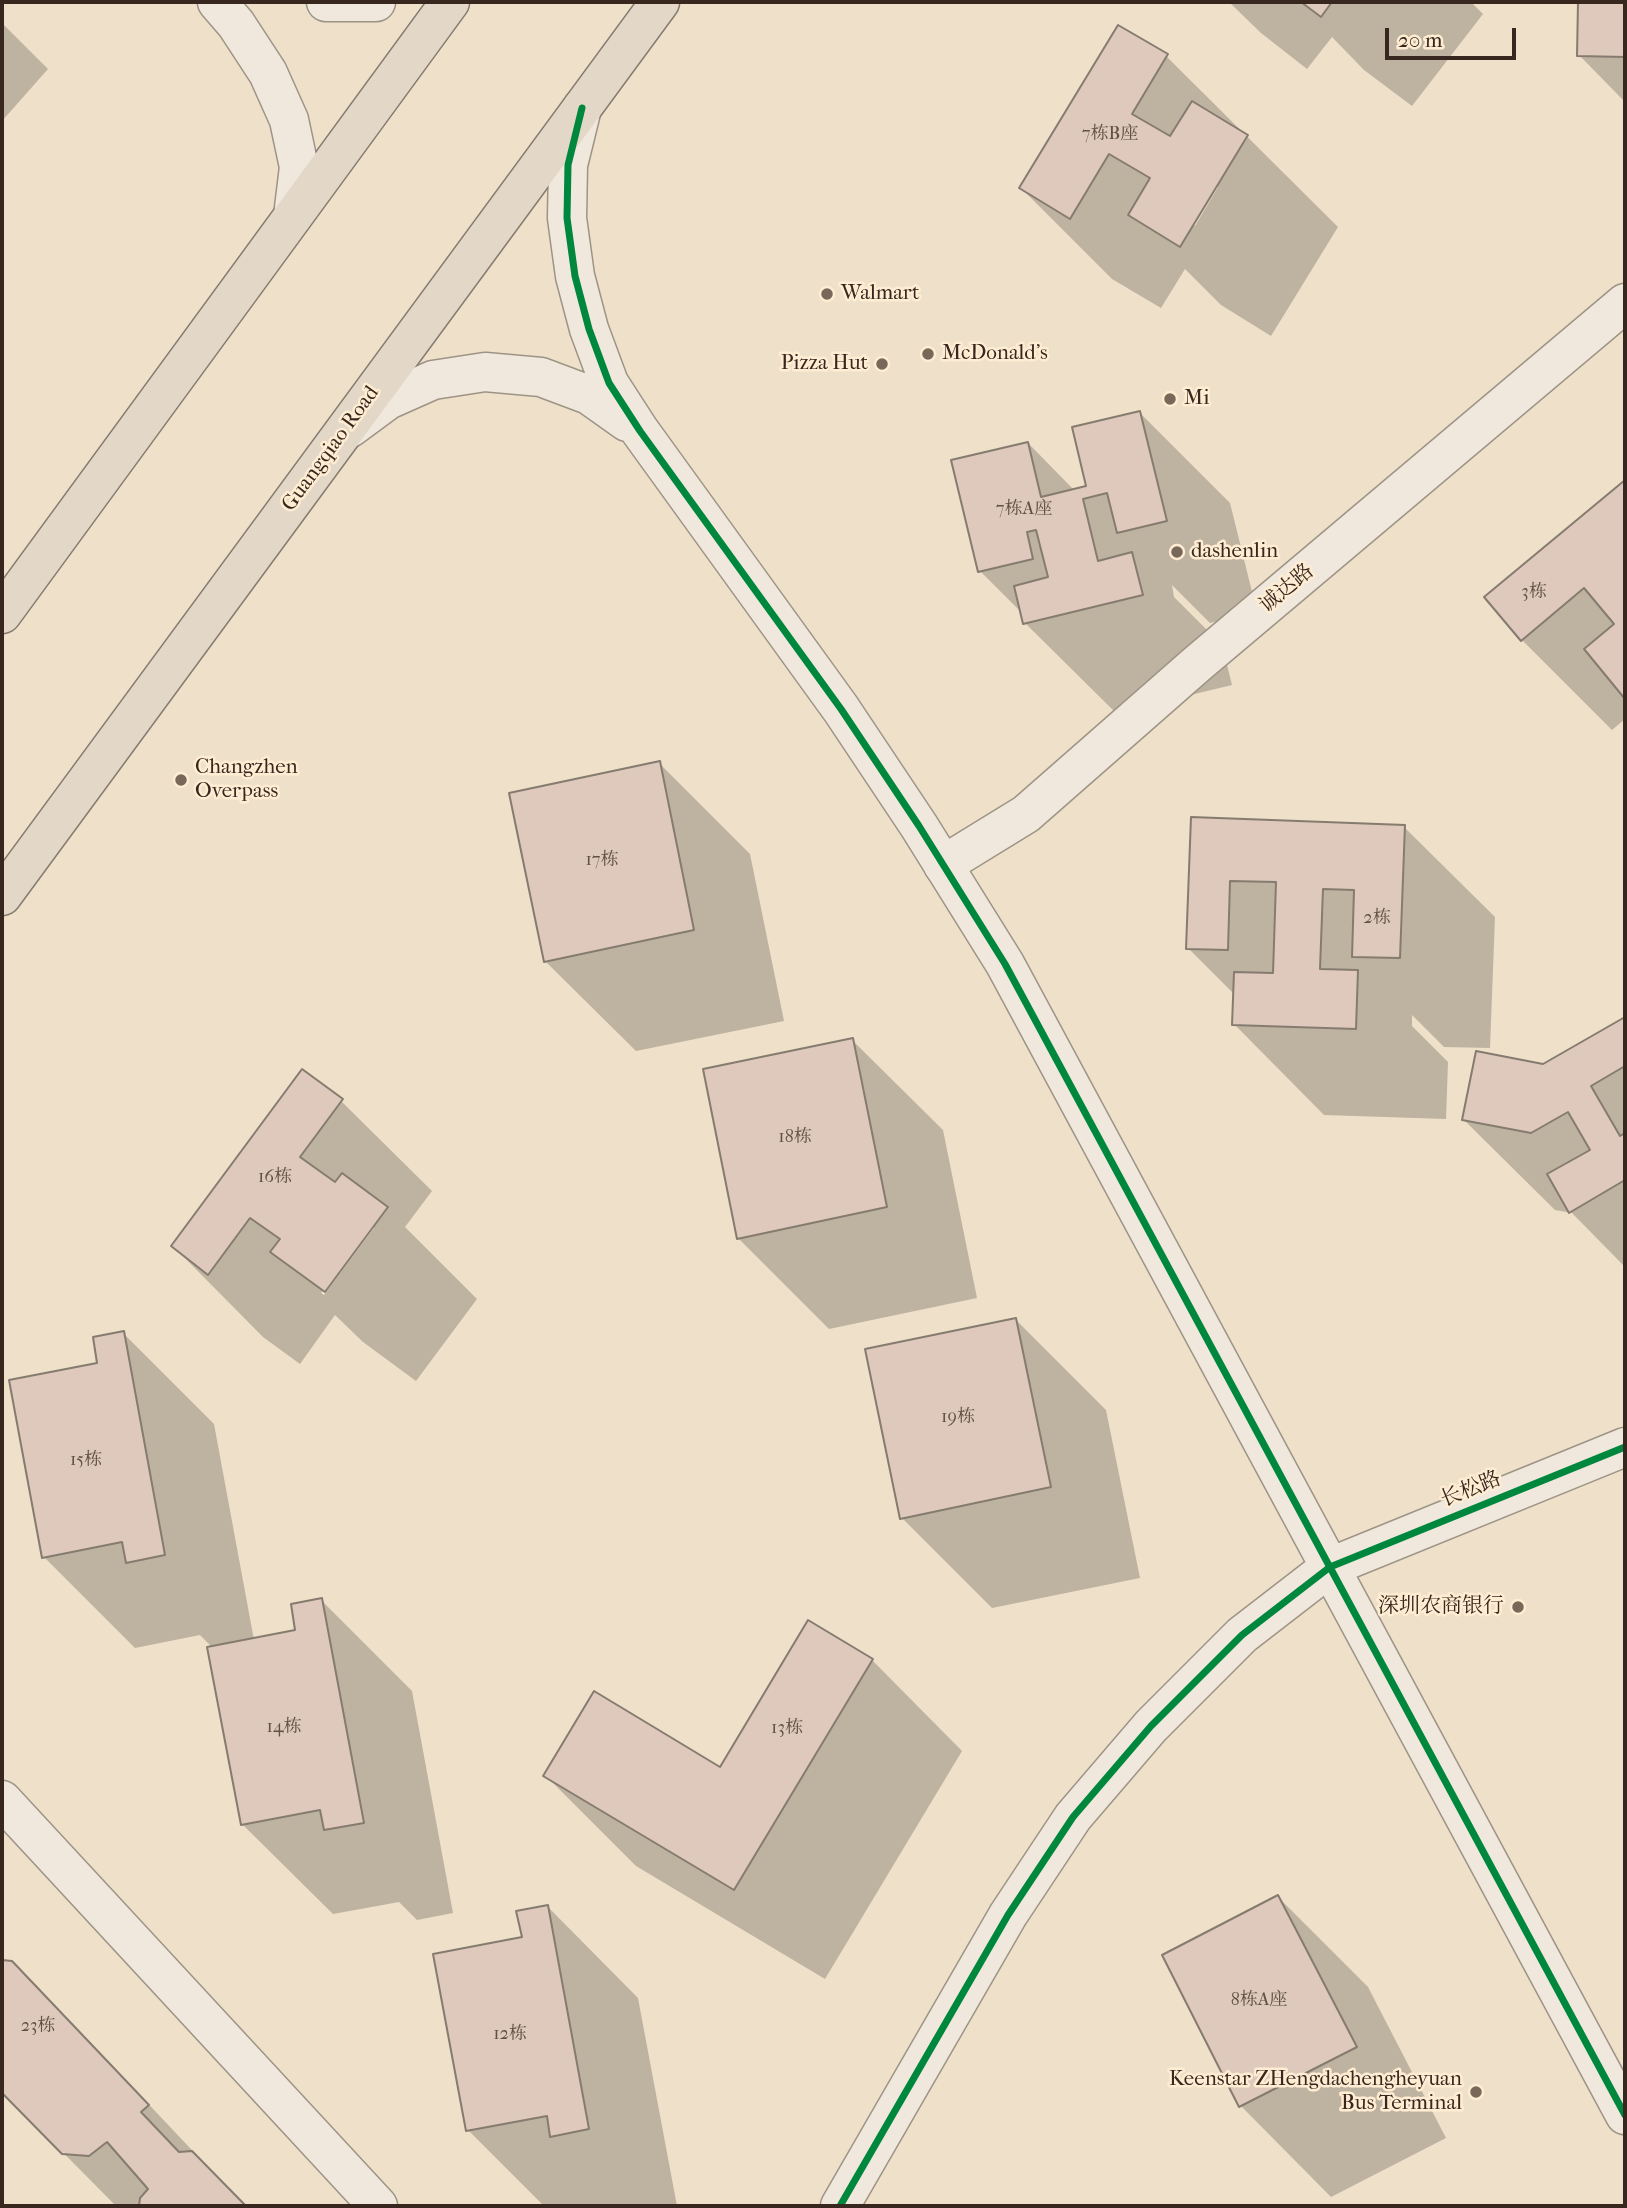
<!DOCTYPE html>
<meta charset="utf-8">
<style>
body{margin:0}
#map{position:relative;width:1627px;height:2208px;overflow:hidden;background:#eee0c9;font-family:"IM FELL French Canon",serif}
canvas{display:block}
.frame{position:absolute;inset:0;border:4px solid #37271e;pointer-events:none}
.scale{position:absolute;left:1385px;top:28px;width:131px;height:32px;box-sizing:border-box;border:4px solid #37271e;border-top:0;padding-left:9px;font-size:21px;line-height:24px;white-space:nowrap;color:#37271e;-webkit-text-stroke:5px #feedd2;paint-order:stroke}
</style>
<div id="map">
<canvas width="1627" height="2208"></canvas>
<div class="frame"></div>
<div class="scale">20 m</div>
</div>
<script>
const g = document.querySelector('canvas').getContext('2d');
g.lineJoin = 'round';
function fill(path, color) { g.fillStyle = color; g.fill(path, 'evenodd'); }
const toPath = rows => new Path2D(rows.map(r => 'M' + r).join(''));
function trace(path, color, width, dash) { g.strokeStyle = color; g.lineWidth = width; g.lineCap = dash ? 'butt' : 'round'; g.setLineDash(dash || []); g.stroke(path); }
function drawText(font, color, halo, rows, align = 'center') {
  g.font = font + ' "IM FELL French Canon","Noto Serif SC",serif'; g.lineWidth = 5; g.setLineDash([]); g.textBaseline = 'middle'; g.strokeStyle = halo; g.fillStyle = color; for (const [text, x, y, turn = 0] of rows) {
    g.save(); g.translate(x, y); g.rotate((+turn || 0) * Math.PI / 180); g.textAlign = isNaN(turn) ? turn : align; if (halo) g.strokeText(text, 0, 0); g.fillText(text, 0, 0); g.restore();
  }
}
fill(toPath([
 [1229,2,1471,2,1483,14,1412,106,1364,70,1332,37,1307,69,1261,33],
 [1580,2,1625,2,1625,102,1579,55],
 [2,23,48,69,2,121],
 [1166,56,1338,227,1271,336,1221,305,1185,269,1161,308,1112,279,1021,188],
 [1215,185,1218,187,1195,226,1192,223],
 [1140,413,1230,503,1257,612,1210,623,1172,585,1174,597,1222,645,1232,685,1116,713,1025,623,1023,614,980,571,1028,443,1074,490,1088,487],
 [1625,482,1625,719,1612,730,1522,640,1487,598],
 [659,763,750,854,784,1021,636,1051,545,961],
 [1193,819,1404,827,1495,917,1490,1048,1444,1047,1412,1015,1412,1026,1448,1062,1446,1119,1324,1115,1234,1024,1235,995,1188,948],
 [1625,1019,1625,1178,1623,1179,1625,1182,1625,1267,1572,1213,1555,1210,1464,1120,1543,1065],
 [852,1040,943,1130,977,1298,829,1329,738,1238],
 [341,1101,432,1191,405,1227,477,1299,416,1381,363,1342,335,1315,300,1364,263,1337,173,1246],
 [372,1226,374,1228,324,1295,321,1293],
 [1015,1319,1106,1410,1140,1578,992,1608,902,1518],
 [123,1333,214,1424,254,1640,297,1631,321,1600,412,1691,453,1913,417,1920,399,1902,333,1914,242,1824,213,1648,200,1635,135,1648,44,1557,99,1364],
 [872,1660,962,1751,825,1979,636,1866,545,1775,720,1769],
 [1278,1897,1368,1987,1446,2138,1331,2197,1241,2106,1164,1956],
 [548,1907,638,1998,677,2206,544,2206,468,2130,524,1938],
 [2,1961,11,1963,71,2022,206,2165,204,2166,244,2206,116,2206,2,2091]
]), '#0003');
const building = toPath([
 [1301,2,1332,2,1321,17,1301,2],
 [1578,2,1625,2,1625,57,1577,56,1578,2],
 [1118,25,1168,54,1132,114,1170,136,1192,101,1248,135,1180,247,1128,215,1150,178,1109,154,1070,219,1019,188,1118,25],
 [1140,411,1167,521,1117,533,1107,493,1083,499,1098,561,1132,552,1143,595,1023,624,1014,586,1048,577,1036,530,1027,532,1033,559,978,572,951,460,1028,442,1041,497,1086,486,1072,427,1140,411],
 [1625,480,1625,699,1584,649,1614,624,1584,588,1521,641,1484,597,1625,480],
 [660,761,694,930,544,962,509,793,660,761],
 [1191,817,1405,825,1400,958,1352,957,1354,890,1323,889,1320,969,1358,970,1356,1029,1232,1025,1234,972,1273,973,1276,882,1230,881,1228,950,1186,949,1191,817],
 [1625,1017,1625,1066,1591,1086,1620,1136,1625,1133,1625,1180,1569,1213,1547,1174,1590,1150,1568,1112,1531,1133,1462,1120,1476,1051,1543,1064,1625,1017],
 [853,1038,887,1207,737,1239,703,1069,853,1038],
 [302,1069,343,1099,300,1157,335,1182,342,1173,388,1207,325,1292,270,1252,280,1239,250,1218,208,1275,171,1246,302,1069],
 [1016,1318,1051,1487,900,1519,865,1349,1016,1318],
 [124,1331,165,1555,126,1563,122,1542,42,1558,9,1380,97,1363,93,1337,124,1331],
 [322,1598,364,1823,324,1830,320,1810,241,1825,207,1647,295,1630,291,1604,322,1598],
 [808,1620,873,1659,734,1890,543,1776,594,1691,720,1767,808,1620],
 [1278,1895,1357,2047,1239,2107,1162,1955,1278,1895],
 [548,1905,589,2129,550,2137,547,2116,466,2131,433,1954,522,1937,516,1911,548,1905],
 [2,1960,12,1961,149,2105,141,2112,179,2152,192,2151,246,2206,139,2206,140,2198,148,2189,107,2142,89,2156,62,2154,2,2093,2,1960]
]);
fill(building, '#dec9bc');
trace(building, '#857b6f', 2);
const minor = toPath([
 [943,865,1026,814,1197,664,1625,303],
 [2,1800,378,2206],
 [840,2206,1008,1915,1073,1817,1151,1726,1242,1635,1330,1567,1625,1447]
]);
const tertiary = toPath([
 [217,2,236,24,268,73,289,120,299,167,293,216],
 [326,2,376,2],
 [582,108,568,165,567,218,575,276,589,329,609,383,640,431,841,709,919,826,1005,964,1625,2115],
 [350,428,388,400,433,380,485,372,541,377,589,395,627,422]
]);
const primary = toPath([
 [2,614,450,2],
 [2,896,660,2]
]);
trace(minor, '#9e9486', 41);
trace(tertiary, '#9e9486', 41);
trace(primary, '#857b6f', 41);
trace(minor, '#f0e8dd', 38);
trace(tertiary, '#f0e8dd', 38);
trace(primary, '#e3d8c7', 38);
trace(toPath([
 [582,108,568,165,567,218,575,276,589,329,609,383,640,431,841,709,919,826,1005,964,1625,2115],
 [840,2206,1008,1915,1073,1817,1151,1726,1242,1635,1330,1567,1625,1447]
]), '#00873e', 7);
for (const [x, y, r, color] of [
 [827,294,7,"#77685a"],
 [928,354,7,"#77685a"],
 [882,364,7,"#77685a"],
 [1170,399,7,"#77685a"],
 [1177,552,7,"#77685a"],
 [181,780,7,"#77685a"],
 [1518,1607,7,"#77685a"],
 [1476,2092,7,"#77685a"]
]) { const dot = new Path2D(); dot.arc(x, y, r, 0, 2 * Math.PI); g.fillStyle = color; g.fill(dot); trace(dot, '#feedd2', 2.5); }
drawText('18px', '#615046', null, [
 ["7栋B座",1110,135],
 ["7栋A座",1024,510],
 ["3栋",1534,593],
 ["17栋",602,861],
 ["2栋",1377,919],
 ["18栋",795,1138],
 ["16栋",275,1178],
 ["19栋",958,1418],
 ["15栋",86,1461],
 ["14栋",284,1728],
 ["13栋",787,1729],
 ["8栋A座",1259,2001],
 ["23栋",38,2027],
 ["12栋",510,2035]
]);
drawText('21px', '#37271e', '#feedd2', [
 ["Walmart",841,294],
 ["McDonald's",942,354],
 ["Pizza Hut",868,364,"right"],
 ["Mi",1184,399],
 ["dashenlin",1191,552],
 ["Changzhen",195,768],
 ["Overpass",195,792],
 ["深圳农商银行",1504,1607,"right"],
 ["Keenstar ZHengdachengheyuan",1462,2080,"right"],
 ["Bus Terminal",1462,2104,"right"]
], 'left');
drawText('21px', '#37271e', '#feedd2', [
 ["Guangqiao Road",331,449,-54],
 ["诚达路",1287,589,-40],
 ["长松路",1471,1490,-22]
]);
</script>
